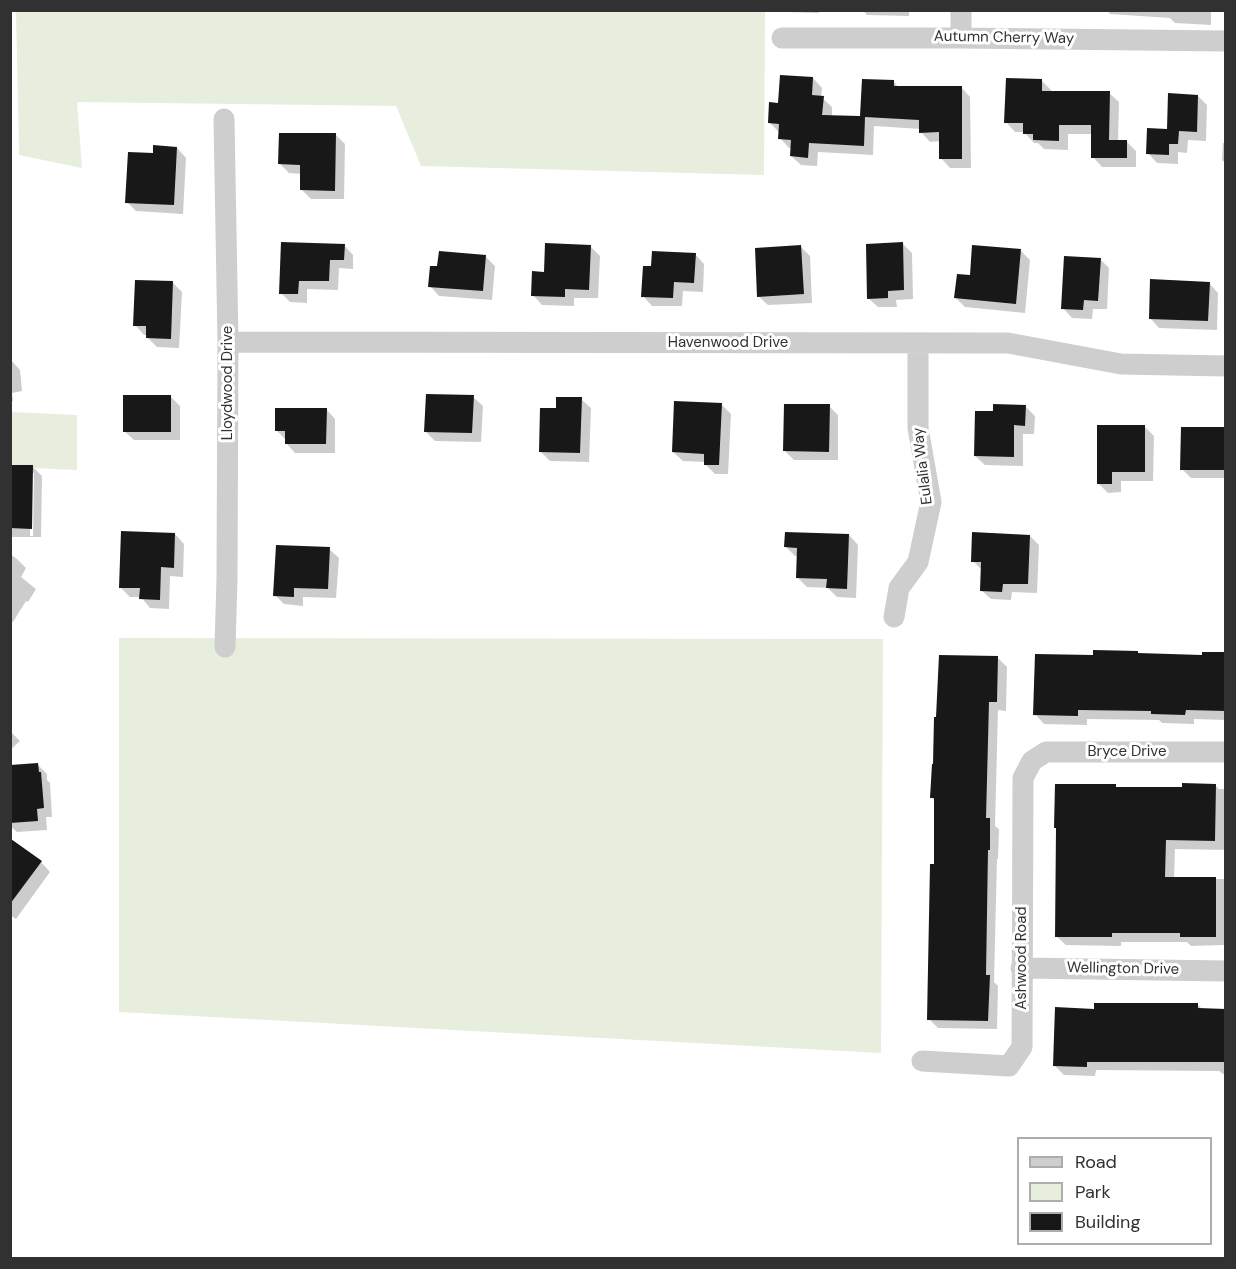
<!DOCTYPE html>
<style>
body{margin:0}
#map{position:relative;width:1236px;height:1269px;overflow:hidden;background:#fff;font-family:"DM Sans",sans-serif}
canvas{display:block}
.frame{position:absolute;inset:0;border:12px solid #313131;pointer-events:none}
.legend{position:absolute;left:1017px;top:1137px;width:195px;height:108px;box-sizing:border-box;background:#fff;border:2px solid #adadad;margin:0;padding:8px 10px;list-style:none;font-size:18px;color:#313131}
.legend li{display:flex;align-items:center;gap:12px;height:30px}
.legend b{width:30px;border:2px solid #adadad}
</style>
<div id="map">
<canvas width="1236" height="1269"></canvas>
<div class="frame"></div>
<ul class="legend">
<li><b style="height:8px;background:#cecece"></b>Road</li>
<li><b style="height:16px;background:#e7eede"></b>Park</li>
<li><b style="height:16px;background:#181818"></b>Building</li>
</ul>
</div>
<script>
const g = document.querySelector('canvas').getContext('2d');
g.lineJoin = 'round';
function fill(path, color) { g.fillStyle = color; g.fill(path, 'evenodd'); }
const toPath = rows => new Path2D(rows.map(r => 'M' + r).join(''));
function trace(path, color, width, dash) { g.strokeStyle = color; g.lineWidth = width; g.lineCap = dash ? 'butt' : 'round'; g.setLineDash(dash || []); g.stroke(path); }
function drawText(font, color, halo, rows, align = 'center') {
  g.font = font + ' "DM Sans",sans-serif'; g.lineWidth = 6; g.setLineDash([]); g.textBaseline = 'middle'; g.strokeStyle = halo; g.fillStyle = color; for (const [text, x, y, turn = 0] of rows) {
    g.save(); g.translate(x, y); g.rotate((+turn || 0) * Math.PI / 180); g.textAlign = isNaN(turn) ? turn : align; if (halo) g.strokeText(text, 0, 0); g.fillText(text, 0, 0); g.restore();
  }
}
fill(toPath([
 [16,11,765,11,764,175,421,166,396,106,77,102,82,168,19,155],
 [11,412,77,415,77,470,11,467],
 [119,638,883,639,881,1053,119,1012]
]), '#e7eede');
fill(toPath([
 [784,10,819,10,819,13,786,12],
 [863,10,909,10,909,16,867,15],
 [1107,10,1211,10,1211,25,1175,23,1170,18,1110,14],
 [813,78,822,88,821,97,832,107,832,117,862,118,894,82,899,88,961,87,970,97,971,168,950,168,941,158,941,141,930,142,921,132,921,129,874,126,873,155,818,152,817,166,801,165,791,156,792,148,789,148,780,138,779,132,770,123,780,105],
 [1041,80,1051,90,1051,93,1109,93,1119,102,1118,141,1126,141,1136,151,1136,167,1102,167,1093,157,1093,134,1068,134,1068,150,1044,149,1038,143,1034,143,1024,132,1015,132,1006,122],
 [1198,96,1207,105,1206,141,1188,140,1187,153,1178,152,1178,164,1157,163,1148,153],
 [336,135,345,144,344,199,311,199,301,189,302,174,289,173,280,164],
 [1223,143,1226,143,1226,164,1222,160],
 [177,148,186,158,183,214,136,211,127,202],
 [903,244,912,253,913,299,896,300,897,307,878,307,868,298],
 [344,245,353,255,353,269,339,268,338,290,307,289,307,303,290,302,281,293],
 [590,246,600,256,598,298,574,298,574,306,542,305,533,295,546,273],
 [801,247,810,256,812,303,768,305,758,296],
 [1021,251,1030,260,1025,313,965,307,956,298,971,277],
 [695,254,704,264,703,292,683,291,682,306,652,306,643,296,653,268],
 [485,256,495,266,492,300,439,296,430,286],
 [1100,259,1109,268,1107,309,1093,309,1092,319,1072,318,1063,308],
 [173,283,182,292,179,348,157,347,147,337,147,335,144,335,135,325],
 [1209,283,1218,293,1217,330,1159,328,1150,318],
 [11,360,20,370,22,391,12,393,13,401,10,402],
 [170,396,180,406,180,440,134,440,124,431],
 [473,397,483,406,481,442,435,441,426,432],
 [581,399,591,408,589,462,550,461,540,451,558,410],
 [721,404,731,414,728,474,715,474,705,464,705,462,683,461,673,452],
 [829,406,838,415,838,460,794,460,785,451],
 [1025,406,1035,416,1034,434,1023,434,1023,466,985,465,975,456,994,413],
 [326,409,335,419,335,453,295,453,286,443,286,440,276,430],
 [1144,426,1154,436,1153,481,1121,481,1121,492,1108,493,1098,483],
 [1226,429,1226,478,1191,478,1182,469],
 [10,466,32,466,42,476,41,537,10,537],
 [31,473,34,473,33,536,30,536],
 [175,534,184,544,183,577,170,576,169,609,150,608,141,597,130,597,120,587],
 [849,535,858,545,856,598,837,597,828,588,807,587,798,578,799,556,795,556,786,547],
 [1030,536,1039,545,1037,593,1012,592,1011,600,991,599,981,590,982,570,973,561],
 [329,549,339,558,336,598,303,597,303,606,284,604,275,595],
 [10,554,17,559,26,568,21,577,36,589,28,602,26,601,13,622,10,621],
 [1138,652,1140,655,1204,657,1226,654,1226,720,1194,719,1194,724,1162,723,1159,720,1087,719,1087,725,1044,724,1035,714,1094,657],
 [998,658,1007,667,1006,711,998,710,995,826,999,829,998,859,997,859,994,982,998,986,997,1029,938,1028,929,1019,935,865,935,801,932,798],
 [10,731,20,741,10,750],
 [38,765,47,774,47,780,50,783,52,817,46,817,47,830,17,832,10,826,10,767],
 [1215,785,1219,789,1226,789,1226,850,1175,849,1174,879,1226,879,1225,945,1191,946,1187,942,1121,942,1121,946,1066,945,1056,936,1115,786,1118,789,1183,789],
 [13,842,41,862,50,872,16,919,10,915,10,846],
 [1198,1005,1203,1010,1226,1011,1226,1076,1219,1071,1096,1070,1095,1076,1064,1075,1054,1065,1096,1010]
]), '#0003');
fill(toPath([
 [780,75,813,77,812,95,824,96,822,115,860,116,862,79,894,80,894,86,962,86,962,159,939,159,939,132,919,133,919,120,865,117,864,146,809,143,808,158,790,156,791,140,778,139,779,124,768,123,769,102,778,103],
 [1006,78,1042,79,1042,91,1110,91,1109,140,1127,140,1127,158,1091,158,1091,125,1059,125,1059,141,1033,140,1033,134,1023,134,1023,123,1004,123],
 [1168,93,1198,95,1197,132,1179,131,1178,144,1169,144,1169,155,1146,154,1147,128,1167,129],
 [279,133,336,133,335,191,300,190,300,165,278,164],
 [153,145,177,147,174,205,125,203,128,152,153,153],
 [281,242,345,244,344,260,330,260,329,281,299,281,298,294,279,294],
 [903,242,904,290,888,291,888,298,867,299,866,244],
 [545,243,591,245,589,290,565,289,565,297,531,296,532,271,544,272],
 [801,245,804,294,757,297,755,248],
 [972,245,1021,249,1016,304,954,298,957,274,970,275],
 [439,251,486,255,483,291,428,287,430,266,437,266],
 [652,251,696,253,694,283,674,282,673,298,641,297,643,266,651,266],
 [1064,256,1101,258,1098,301,1084,300,1083,310,1061,309],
 [1150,279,1210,282,1208,321,1149,319],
 [135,280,173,281,171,339,146,338,146,326,133,326],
 [426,394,474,395,472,433,424,432],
 [123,395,171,395,171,432,123,432],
 [556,397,582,397,580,453,539,452,540,408,556,408],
 [674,401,722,403,719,465,704,465,704,454,672,452],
 [784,404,830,404,829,452,783,451],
 [993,404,1026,405,1025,426,1014,425,1014,457,974,456,975,411,993,411],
 [275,408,327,408,326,444,285,444,285,431,275,431],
 [1097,425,1145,425,1145,472,1112,472,1112,484,1097,484],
 [1181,427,1226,427,1226,470,1180,470],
 [10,465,33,465,32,529,10,528],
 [121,531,175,533,174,568,161,567,160,600,139,599,140,588,119,588],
 [785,532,849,534,847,589,826,588,827,579,796,578,797,548,784,547],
 [972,532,1030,535,1028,584,1003,584,1002,592,980,591,981,562,971,562],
 [276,545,330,547,328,589,294,588,294,597,273,596],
 [1093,650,1138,651,1138,653,1202,655,1202,652,1226,652,1226,711,1186,710,1185,715,1151,714,1151,711,1078,710,1078,716,1033,715,1035,654,1093,655],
 [939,655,998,656,997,702,989,702,986,818,990,818,990,850,988,850,986,975,990,975,988,1021,927,1020,930,864,934,864,934,798,930,798,932,764,933,764,934,717,936,717],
 [38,763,39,772,41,772,44,808,37,809,38,821,10,823,10,765],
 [1182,783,1216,784,1215,841,1166,840,1165,877,1216,877,1216,937,1180,937,1180,933,1112,933,1112,937,1055,937,1056,828,1054,828,1055,784,1116,784,1116,787,1182,787],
 [11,839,42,861,10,904],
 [1094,1003,1198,1003,1198,1008,1226,1009,1226,1062,1087,1062,1087,1067,1053,1066,1055,1007,1094,1009]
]), '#181818');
trace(toPath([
 [782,38,961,38,1226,41],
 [961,38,961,10],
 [224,119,228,342,227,578,225,647],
 [228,342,1008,343,1121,364,1226,366],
 [894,617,899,588,918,562,931,502,918,428,918,343],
 [1021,968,1226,971],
 [922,1061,1009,1066,1022,1047,1023,778,1032,761,1046,752,1226,752]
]), '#cecece', 21);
drawText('15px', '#313131', '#fff', [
 ["Autumn Cherry Way",1004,38,1],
 ["Havenwood Drive",728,343],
 ["Lloydwood Drive",228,383,-90],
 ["Eulalia Way",923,466,-97],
 ["Bryce Drive",1127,752],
 ["Ashwood Road",1022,958,-90],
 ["Wellington Drive",1123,969,1]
]);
</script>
